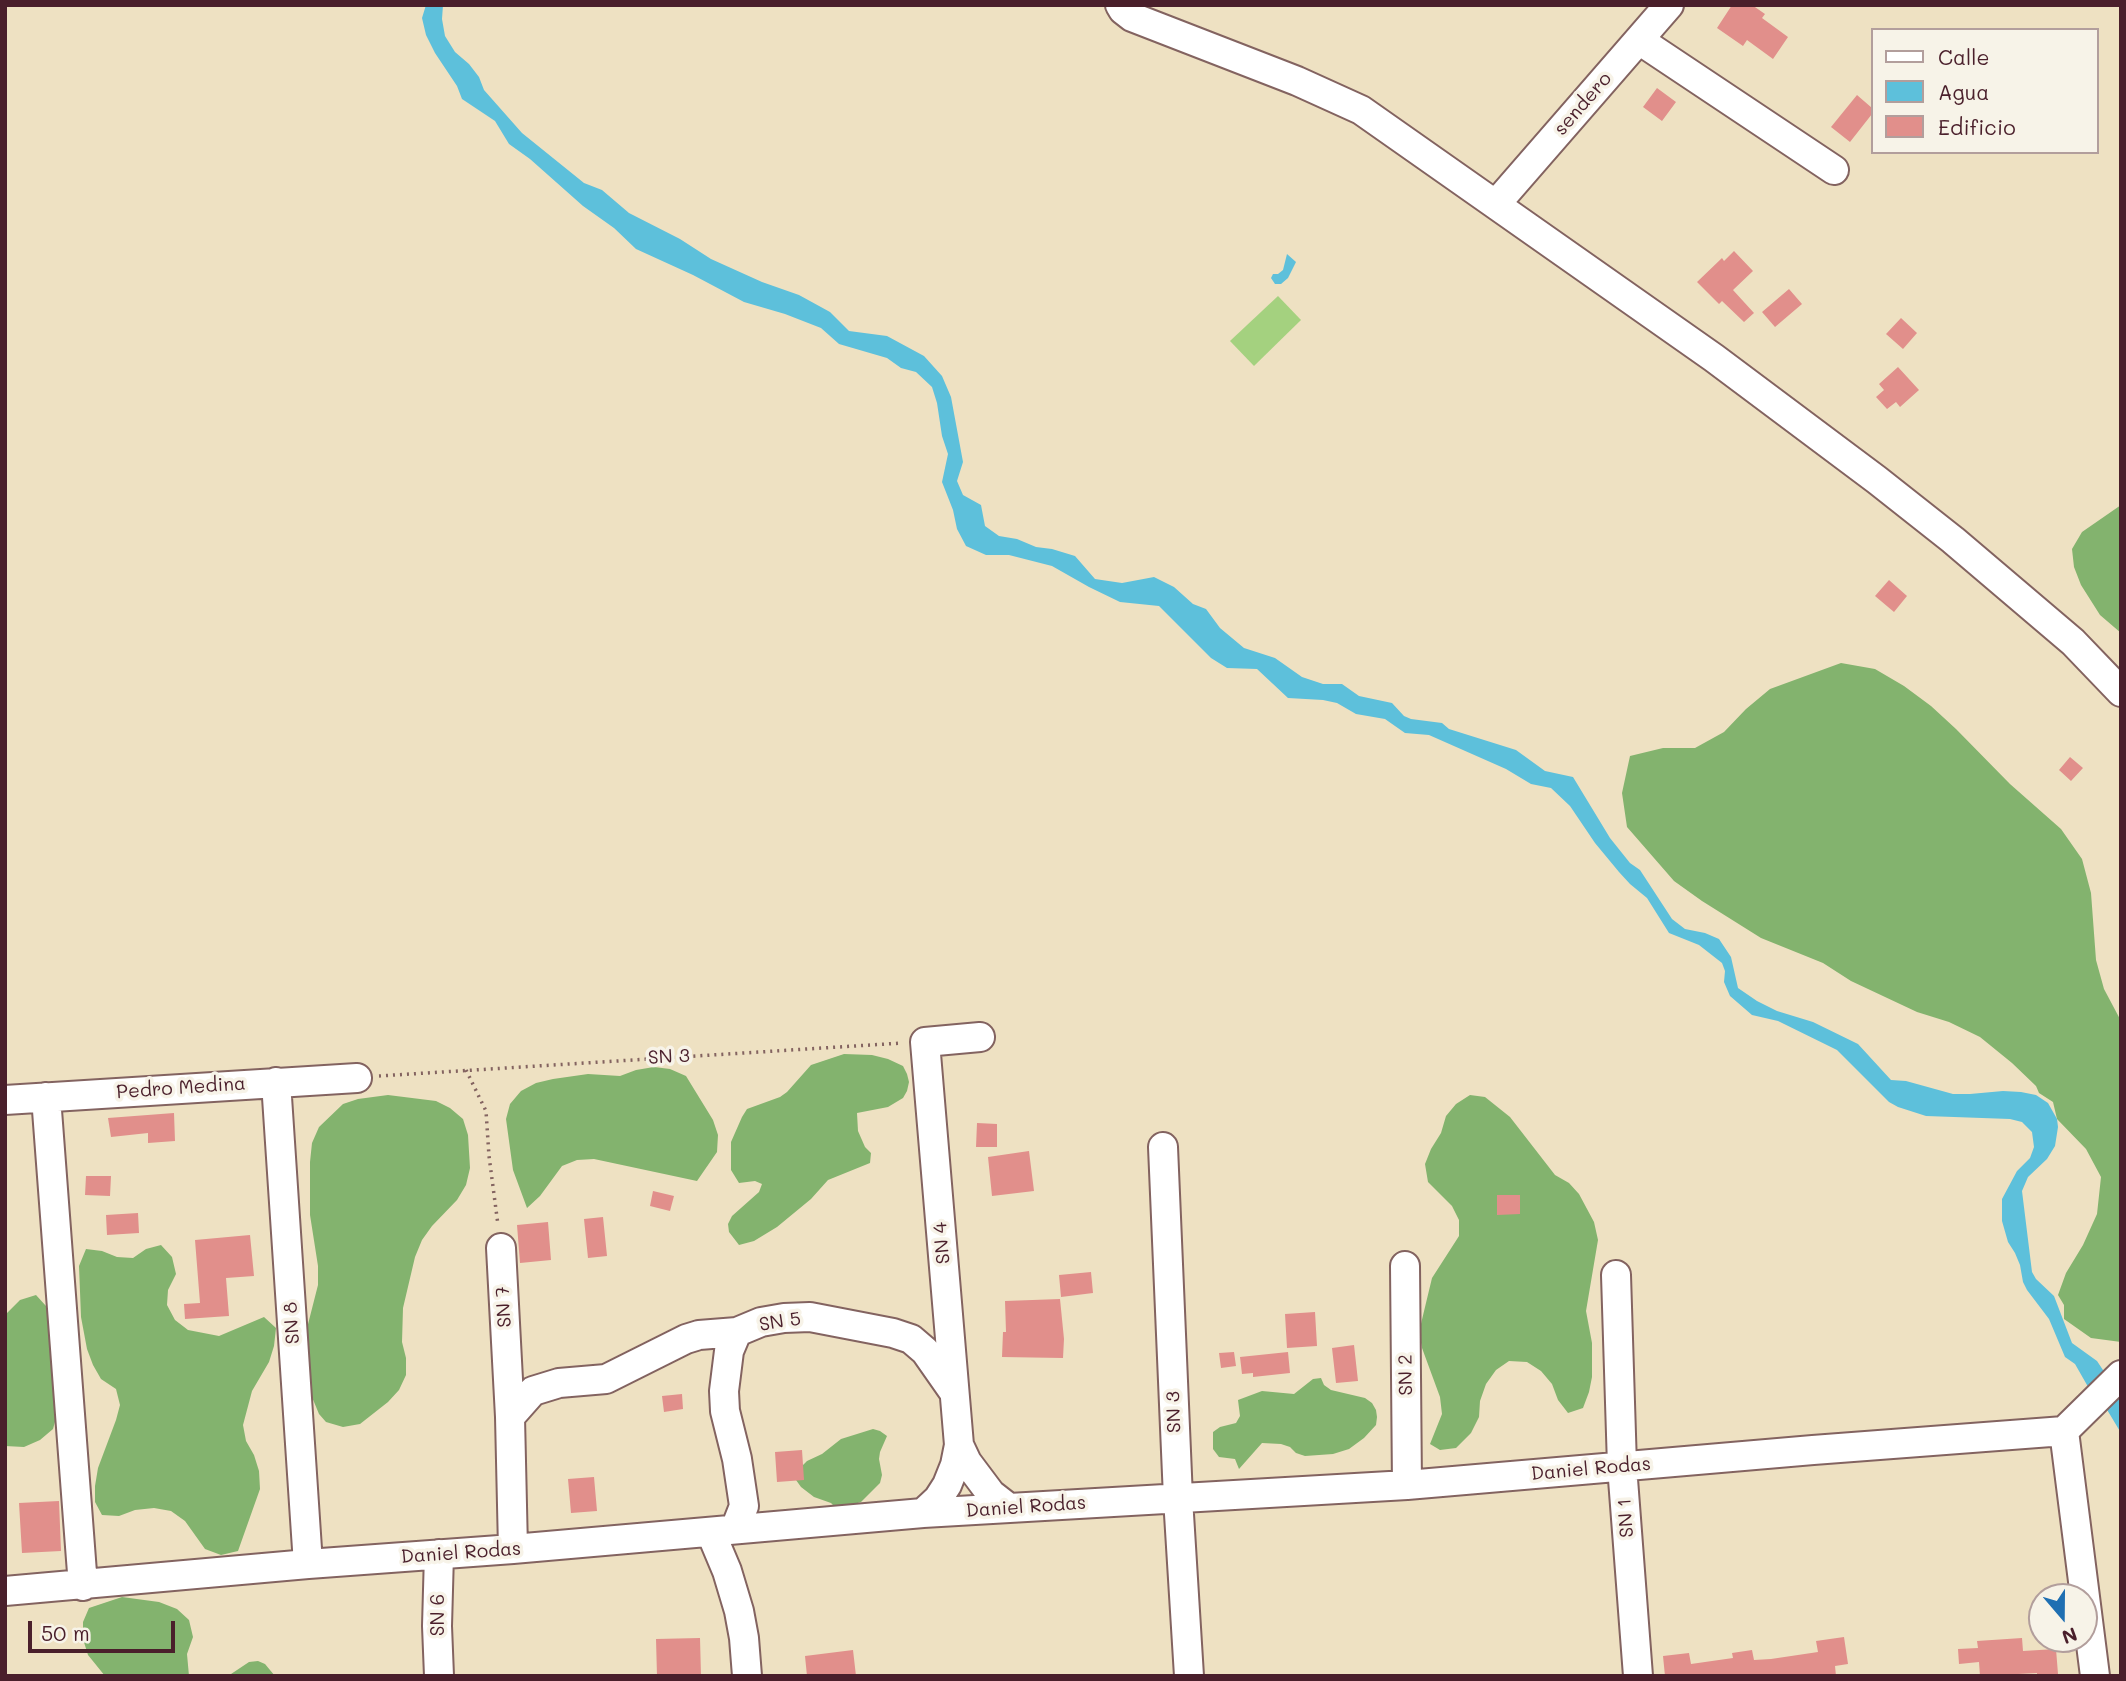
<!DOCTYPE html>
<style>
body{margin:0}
#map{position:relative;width:2126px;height:1681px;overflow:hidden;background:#eee1c2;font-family:Mali,sans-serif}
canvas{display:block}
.frame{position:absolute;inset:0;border:7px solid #4a1f2b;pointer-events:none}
.legend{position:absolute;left:1871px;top:28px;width:228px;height:126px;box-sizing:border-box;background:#f7f3e8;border:2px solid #b29e9c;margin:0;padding:9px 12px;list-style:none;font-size:21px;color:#4a1f2b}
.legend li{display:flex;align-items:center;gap:14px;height:35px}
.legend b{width:35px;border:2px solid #b29e9c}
.north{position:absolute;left:2028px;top:1583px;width:70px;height:70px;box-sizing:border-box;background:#f7f3e8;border:2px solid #b29e9c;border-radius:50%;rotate:160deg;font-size:19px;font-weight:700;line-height:28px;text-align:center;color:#4a1f2b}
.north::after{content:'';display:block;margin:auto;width:24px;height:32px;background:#1f6fb2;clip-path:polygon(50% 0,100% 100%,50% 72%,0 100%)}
.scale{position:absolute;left:28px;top:1621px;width:147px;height:32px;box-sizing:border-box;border:4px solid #4a1f2b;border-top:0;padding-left:9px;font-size:21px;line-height:24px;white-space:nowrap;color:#4a1f2b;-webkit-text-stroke:5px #f7f3e8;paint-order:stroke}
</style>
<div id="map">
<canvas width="2126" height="1681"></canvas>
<div class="frame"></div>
<ul class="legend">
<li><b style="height:9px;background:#fff"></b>Calle</li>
<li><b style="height:19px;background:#5dc0db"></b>Agua</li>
<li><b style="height:19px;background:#e18f8b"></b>Edificio</li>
</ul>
<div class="north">N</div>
<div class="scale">50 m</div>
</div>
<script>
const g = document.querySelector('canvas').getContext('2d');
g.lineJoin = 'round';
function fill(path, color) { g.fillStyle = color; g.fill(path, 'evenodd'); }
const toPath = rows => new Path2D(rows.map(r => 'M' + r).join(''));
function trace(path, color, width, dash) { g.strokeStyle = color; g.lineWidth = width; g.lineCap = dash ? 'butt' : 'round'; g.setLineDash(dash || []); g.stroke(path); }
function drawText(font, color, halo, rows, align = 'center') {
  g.font = font + ' Mali,sans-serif'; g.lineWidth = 7; g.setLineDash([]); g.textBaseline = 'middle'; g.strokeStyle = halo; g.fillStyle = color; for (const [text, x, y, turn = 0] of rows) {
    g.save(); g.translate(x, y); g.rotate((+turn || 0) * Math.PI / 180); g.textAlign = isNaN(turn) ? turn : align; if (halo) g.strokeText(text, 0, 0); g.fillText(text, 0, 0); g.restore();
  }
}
fill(toPath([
 [1278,296,1301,320,1254,366,1230,341]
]), '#a4d17f');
fill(toPath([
 [2121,505,2121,633,2100,615,2081,585,2074,567,2072,549,2082,532],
 [1841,663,1875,669,1904,686,1931,706,1956,729,2010,784,2061,829,2082,859,2091,893,2096,960,2104,989,2121,1021,2121,1342,2091,1338,2064,1319,2064,1305,2058,1295,2066,1273,2083,1245,2097,1214,2101,1177,2086,1149,2057,1119,2053,1102,2039,1093,2036,1086,2012,1063,1980,1037,1949,1022,1917,1012,1851,981,1823,963,1761,938,1702,901,1674,881,1627,827,1622,793,1630,756,1663,748,1695,748,1724,732,1746,709,1770,689],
 [844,1054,872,1055,888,1059,903,1066,907,1074,909,1082,907,1091,903,1098,888,1107,857,1113,858,1131,865,1147,871,1153,870,1163,828,1180,811,1199,777,1227,754,1241,739,1245,729,1232,728,1224,732,1216,759,1192,762,1184,755,1181,739,1183,731,1170,731,1142,742,1117,747,1109,780,1097,787,1092,811,1065],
 [654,1067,670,1069,686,1076,713,1120,718,1135,717,1152,697,1181,594,1159,577,1160,562,1166,540,1196,527,1208,513,1170,506,1119,510,1104,521,1091,536,1083,553,1079,588,1074,620,1076,636,1070],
 [388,1095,436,1101,450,1108,463,1119,468,1135,470,1168,466,1185,457,1200,432,1226,422,1240,415,1257,403,1308,402,1342,406,1358,406,1375,399,1390,388,1402,360,1424,343,1427,326,1422,319,1414,307,1385,305,1336,318,1285,318,1266,310,1215,310,1162,312,1143,319,1127,343,1104,358,1099],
 [1470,1095,1485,1097,1510,1117,1555,1175,1569,1183,1579,1194,1594,1222,1598,1240,1586,1311,1592,1343,1592,1377,1589,1392,1583,1408,1568,1413,1558,1400,1552,1384,1541,1371,1527,1362,1509,1361,1496,1370,1486,1384,1480,1401,1479,1417,1471,1433,1456,1448,1440,1450,1430,1444,1442,1414,1440,1397,1422,1348,1419,1332,1432,1278,1459,1236,1459,1220,1452,1206,1428,1182,1425,1164,1431,1149,1441,1133,1446,1116,1456,1104],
 [161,1245,172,1257,176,1274,168,1290,167,1305,175,1320,188,1330,219,1336,264,1317,276,1328,274,1346,269,1362,252,1391,243,1425,246,1441,254,1455,259,1471,260,1489,238,1551,221,1555,205,1549,185,1521,171,1511,154,1508,135,1510,119,1516,102,1515,95,1502,95,1486,98,1468,116,1420,120,1405,116,1389,101,1379,93,1365,87,1349,81,1317,79,1266,86,1249,102,1251,117,1257,133,1258,146,1249],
 [36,1295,66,1328,58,1411,53,1429,40,1440,24,1447,5,1446,5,1315,20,1300],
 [1321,1378,1324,1385,1331,1390,1365,1398,1372,1403,1376,1410,1377,1417,1376,1425,1364,1438,1349,1449,1333,1454,1305,1456,1296,1453,1290,1447,1281,1444,1262,1443,1239,1469,1235,1459,1219,1457,1213,1449,1213,1432,1220,1427,1236,1423,1240,1416,1238,1400,1262,1391,1294,1394,1313,1379],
 [873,1429,880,1431,887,1436,880,1452,879,1459,882,1475,880,1483,861,1502,837,1509,831,1503,814,1497,801,1487,796,1480,796,1472,807,1461,822,1454,841,1439],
 [122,1597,159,1602,177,1609,189,1620,193,1637,187,1654,189,1676,105,1676,88,1655,83,1639,83,1622,89,1608],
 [258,1661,265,1664,275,1676,228,1676,249,1662]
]), '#83b36e');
fill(toPath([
 [426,5,443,5,442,19,445,36,455,52,469,64,479,77,484,90,522,133,584,183,602,190,629,213,680,239,711,259,762,282,799,295,830,312,849,331,887,336,924,356,942,376,951,397,963,462,957,481,963,495,981,505,985,526,999,536,1017,539,1036,547,1052,549,1075,556,1095,579,1122,583,1154,577,1174,587,1193,604,1206,609,1220,628,1244,648,1275,658,1302,677,1323,684,1342,684,1359,696,1392,703,1404,716,1411,719,1442,723,1449,729,1516,750,1545,771,1573,777,1610,838,1630,863,1640,870,1672,919,1685,929,1705,933,1719,939,1731,957,1738,988,1757,1001,1777,1011,1813,1022,1858,1044,1891,1080,1906,1081,1953,1094,1970,1094,2003,1091,2021,1092,2036,1095,2048,1103,2057,1119,2058,1127,2055,1146,2047,1159,2028,1177,2022,1191,2032,1272,2036,1279,2054,1296,2072,1343,2097,1361,2107,1376,2091,1392,2075,1364,2065,1357,2049,1319,2027,1290,2023,1282,2020,1265,2015,1253,2008,1242,2002,1221,2002,1199,2017,1171,2030,1158,2034,1147,2032,1132,2022,1122,2010,1119,1926,1116,1898,1107,1889,1102,1837,1050,1778,1021,1752,1015,1730,996,1724,982,1725,971,1722,963,1699,945,1669,933,1647,898,1630,884,1619,872,1595,843,1570,806,1551,788,1531,784,1506,769,1429,735,1405,733,1385,719,1356,714,1337,703,1323,700,1288,698,1257,669,1227,668,1211,658,1159,606,1120,602,1089,587,1052,566,1009,555,986,555,966,546,957,529,953,510,942,482,948,454,942,436,937,403,932,387,916,372,901,368,887,358,839,344,821,328,785,314,744,302,693,275,636,249,614,228,583,206,530,159,509,144,495,121,462,99,457,86,435,53,426,35,422,18],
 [1287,254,1296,262,1288,278,1281,284,1275,284,1271,278,1273,274,1278,274,1283,270],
 [2119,1395,2121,1397,2121,1433,2106,1408]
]), '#5dc0db');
fill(toPath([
 [1732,5,1752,5,1765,14,1762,18,1788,37,1773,59,1747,40,1743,46,1717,28],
 [1657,88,1676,102,1662,121,1643,107],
 [1857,95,1872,108,1872,114,1850,142,1831,127],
 [1734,251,1753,271,1733,290,1754,313,1744,322,1722,301,1719,304,1697,282,1722,258,1724,261],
 [1789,289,1802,304,1775,327,1762,312],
 [1901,318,1917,333,1903,349,1886,334],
 [1898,367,1919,390,1900,407,1896,402,1887,409,1876,397,1884,390,1879,384],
 [1889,580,1907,596,1894,612,1875,596],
 [2070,757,2083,768,2071,781,2059,770],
 [174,1113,175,1141,148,1143,148,1133,111,1137,108,1118],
 [977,1123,997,1124,997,1147,976,1147],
 [1029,1151,1034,1191,992,1196,988,1157],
 [86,1176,111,1176,110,1196,85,1195],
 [653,1191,674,1196,670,1211,650,1206],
 [1497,1195,1520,1195,1520,1214,1497,1215],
 [138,1213,139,1233,107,1235,106,1215],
 [603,1217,607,1256,588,1258,584,1219],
 [548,1222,551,1260,520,1263,517,1225],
 [250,1235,254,1276,226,1278,229,1316,185,1319,184,1304,200,1303,195,1240],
 [1091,1272,1093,1293,1061,1297,1059,1275],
 [1060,1299,1064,1339,1063,1358,1002,1357,1003,1332,1006,1332,1005,1301],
 [1315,1312,1317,1346,1287,1348,1285,1314],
 [1354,1345,1358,1381,1336,1383,1332,1348],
 [1234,1352,1236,1366,1221,1368,1219,1353],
 [1288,1352,1290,1373,1253,1377,1253,1373,1242,1374,1240,1357],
 [682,1394,683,1409,664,1412,662,1396],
 [802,1450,804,1480,777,1482,775,1452],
 [594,1477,597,1511,571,1513,568,1479],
 [59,1501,61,1551,22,1553,19,1503],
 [1844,1637,1848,1664,1835,1666,1836,1676,1665,1676,1663,1656,1689,1653,1691,1664,1733,1658,1732,1653,1752,1650,1754,1660,1771,1659,1818,1652,1816,1641],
 [700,1638,701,1676,657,1676,656,1639],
 [2022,1638,2023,1651,2056,1649,2058,1674,2037,1676,2037,1673,1980,1676,1979,1662,1959,1664,1958,1649,1978,1648,1977,1641],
 [853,1650,856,1676,807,1676,805,1656]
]), '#e18f8b');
const minor = toPath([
 [1120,5,1123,10,1132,17,1297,81,1361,110,1714,358,1877,480,1953,540,2073,642,2121,692],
 [1639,40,1834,170],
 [1496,204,1669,5],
 [276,1082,308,1564],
 [46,1097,83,1586],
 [5,1100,357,1078],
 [1163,1147,1178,1498,1189,1676],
 [501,1248,510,1417,513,1549],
 [1405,1266,1407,1485],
 [1616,1275,1622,1466,1638,1676],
 [510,1417,533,1391,559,1383,606,1379,686,1339,699,1335,737,1332],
 [2064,1431,2095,1676],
 [959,1445,967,1462,991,1494,1009,1508],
 [923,1513,938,1499,947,1485,955,1465,959,1445,925,1042,980,1037],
 [735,1529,744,1506,737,1459,725,1411,724,1391,729,1351,737,1332,761,1322,784,1318,810,1317,893,1333,911,1339,925,1351,953,1391],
 [711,1533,727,1571,739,1611,744,1638,747,1676],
 [439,1554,437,1626,439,1676],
 [5,1591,308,1564,513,1549,923,1513,1407,1485,1813,1450,2064,1431,2121,1375]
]);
trace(minor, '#836360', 32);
trace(toPath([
 [466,1070,486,1111,489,1156,498,1225],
 [379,1076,902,1043]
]), '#836360', 3.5, [2, 5]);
trace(minor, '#fff', 28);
drawText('19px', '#4a1f2b', '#f7f3e8', [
 ["sendero",1583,104,-49],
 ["SN 3",669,1057,-3],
 ["Pedro Medina",181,1088,-4],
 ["SN 4",942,1243,-95],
 ["SN 7",504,1307,-93],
 ["SN 5",780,1322,-9],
 ["SN 8",292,1323,-94],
 ["SN 2",1406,1375,-91],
 ["SN 3",1174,1412,-92],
 ["Daniel Rodas",1591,1469,-5],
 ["Daniel Rodas",1026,1507,-4],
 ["SN 1",1626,1518,-94],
 ["Daniel Rodas",461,1553,-4],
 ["SN 6",438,1615,-90]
]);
</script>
